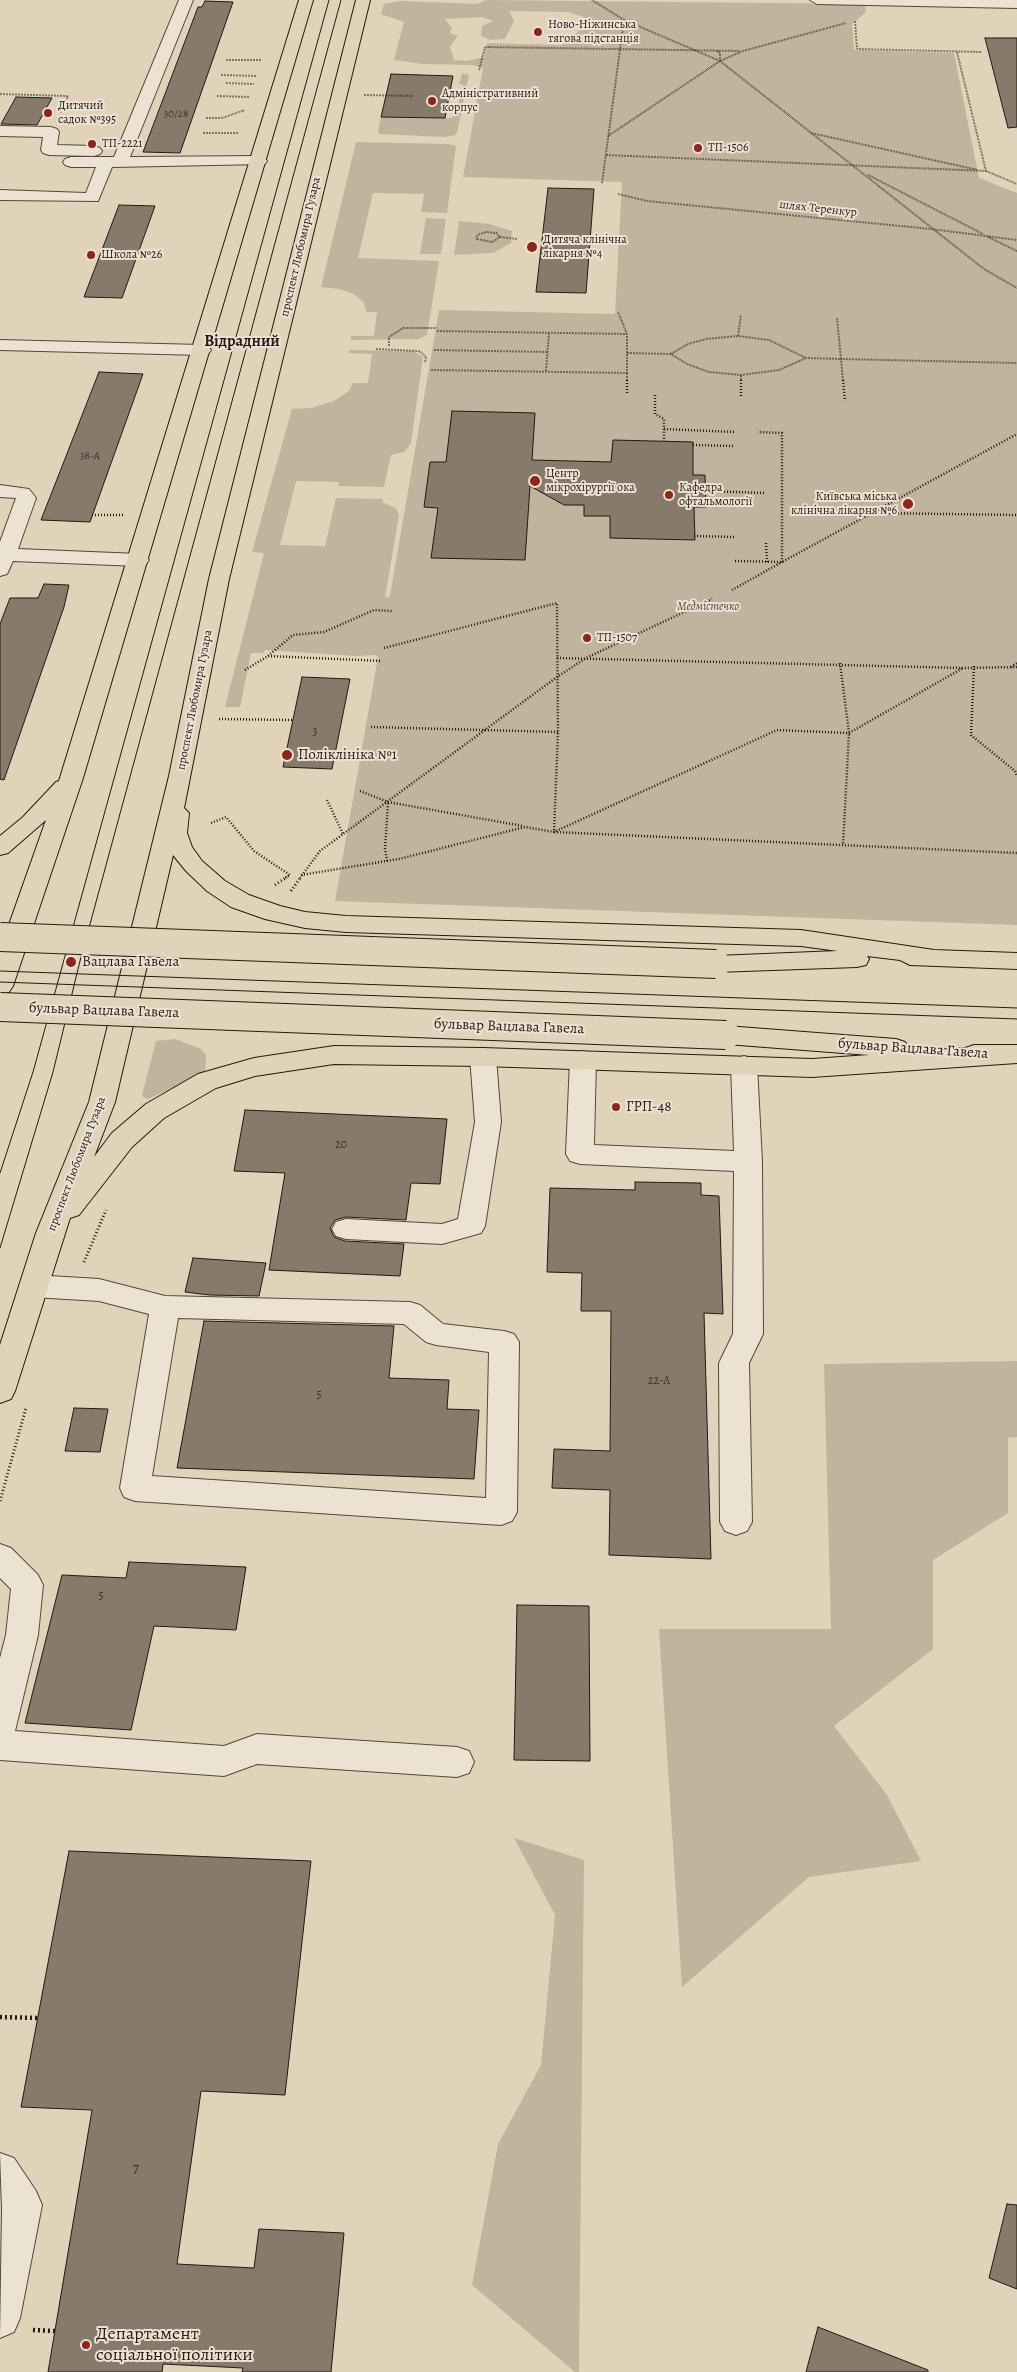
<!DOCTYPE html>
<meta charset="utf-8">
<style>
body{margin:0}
canvas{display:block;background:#e1d3b9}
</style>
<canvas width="1017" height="2372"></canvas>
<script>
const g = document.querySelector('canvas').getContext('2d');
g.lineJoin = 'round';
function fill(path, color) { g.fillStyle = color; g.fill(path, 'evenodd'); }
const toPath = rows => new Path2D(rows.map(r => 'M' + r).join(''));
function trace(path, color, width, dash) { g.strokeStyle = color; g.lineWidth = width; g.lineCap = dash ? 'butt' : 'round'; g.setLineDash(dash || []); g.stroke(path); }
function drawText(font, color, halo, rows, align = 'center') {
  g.font = font + ' Alegreya,serif'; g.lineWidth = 4; g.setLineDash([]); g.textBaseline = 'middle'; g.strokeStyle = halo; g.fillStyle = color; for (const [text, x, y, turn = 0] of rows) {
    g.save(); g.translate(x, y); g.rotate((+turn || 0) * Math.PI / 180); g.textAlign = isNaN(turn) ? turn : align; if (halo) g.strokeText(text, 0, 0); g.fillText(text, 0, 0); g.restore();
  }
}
fill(toPath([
 [486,0,861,4,865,5,866,12,852,24,854,50,954,53,979,178,1017,193,1017,925,335,901,378,657,376,655,355,656,265,650,263,653,251,653,240,707,225,707,264,553,252,552,292,409,311,408,334,401,349,391,353,383,368,383,372,354,349,353,349,350,413,351,423,357,411,443,404,452,391,455,384,487,338,486,339,482,296,481,280,545,325,546,336,498,383,499,382,502,396,508,399,515,385,598,390,596,439,310,615,314,622,182,463,177,483,68,473,65,423,64,394,60,404,22,381,14,384,4,400,1,477,4],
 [509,11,568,12,584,17,580,22,580,30,562,45,487,43,484,57,467,61,454,60,450,47,458,36,450,33,452,28,445,19,482,17,493,21,482,26,481,36,491,40,505,39,514,21],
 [462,73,469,75,457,133,455,135,445,137,379,134,378,131,381,117,452,118,454,110,457,109,463,84,459,84],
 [356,142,449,144,456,146,447,213,421,212,424,194,373,193,358,258,439,261,427,335,419,339,351,340,351,336,374,336,377,312,366,312,364,303,354,294,339,289,321,287],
 [426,218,446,219,441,254,420,254],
 [459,221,489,224,512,231,511,243,493,253,454,255],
 [176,1039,201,1049,206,1055,205,1073,148,1099,145,1098,142,1095,156,1041],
 [1017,1361,1017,1437,1008,1438,1008,1513,933,1560,933,1649,834,1726,887,1795,921,1861,809,1877,682,1987,659,1629,831,1629,824,1364],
 [514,1838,584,1860,579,2372,575,2372,472,2285,498,2144,541,2065,555,1915]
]), '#c1b39d');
const building = toPath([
 [205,1,233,2,180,153,143,152,198,7,202,7,205,1],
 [985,38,1017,38,1017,127,1008,128,985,38],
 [391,74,453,76,445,118,381,117,391,74],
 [16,97,52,98,37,125,1,124,16,97],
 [548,188,594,189,586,293,536,292,548,188],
 [119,205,155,206,122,298,84,297,119,205],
 [99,372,143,374,90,522,41,520,99,372],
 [452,411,535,413,532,460,611,462,613,440,693,442,693,475,705,475,706,507,694,507,695,540,610,538,610,516,584,516,584,505,564,505,530,486,525,560,431,558,438,508,424,507,430,462,446,462,452,411],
 [44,584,69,585,64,607,4,780,0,779,0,624,10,598,38,598,44,584],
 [302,677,350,679,332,769,283,767,302,677],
 [245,1110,447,1119,440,1184,411,1183,406,1220,346,1217,335,1220,330,1228,334,1237,345,1241,404,1244,400,1276,269,1270,285,1173,234,1171,245,1110],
 [635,1182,701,1183,701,1195,719,1196,723,1314,704,1313,711,1559,609,1555,610,1490,552,1488,554,1449,610,1451,611,1311,581,1311,582,1273,547,1272,550,1188,635,1190,635,1182],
 [193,1258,266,1263,259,1296,209,1295,185,1292,193,1258],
 [204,1321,394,1326,389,1378,449,1380,447,1409,479,1410,474,1479,177,1468,204,1321],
 [74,1408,108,1409,100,1452,65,1451,74,1408],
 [129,1562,246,1567,236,1630,154,1626,131,1730,25,1723,62,1575,126,1578,129,1562],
 [517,1605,589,1606,590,1761,514,1760,517,1605],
 [69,1851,311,1861,285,2095,201,2091,177,2264,254,2268,259,2229,344,2233,331,2372,242,2372,243,2368,163,2364,162,2372,48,2372,92,2110,21,2107,69,1851],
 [1007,2204,1017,2205,1017,2289,989,2278,1007,2204],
 [818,2327,928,2370,928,2372,806,2372,818,2327]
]);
fill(building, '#867a6a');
trace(building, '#241914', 1);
const minor = toPath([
 [179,0,193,0,130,157,259,156,265,158,267,161,265,164,112,167,98,201,0,200,0,190,86,193,96,167,71,167,65,165,63,162,65,159,71,157,114,157,179,0],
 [810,0,1017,0,1017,8,817,4,810,0],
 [0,126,51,127,57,129,59,132,57,145,94,146,100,148,102,151,100,154,94,156,49,155,43,153,41,150,43,137,0,136,0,126],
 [0,340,202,345,208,346,211,350,208,354,202,355,0,350,0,340],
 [0,485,29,489,36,498,18,549,139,554,146,556,149,560,146,564,139,566,13,561,7,574,0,576,0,542,16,498,0,497,0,485],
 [483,1048,492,1051,496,1057,501,1122,485,1226,481,1233,442,1244,346,1239,336,1236,332,1229,336,1222,346,1219,442,1224,458,1219,475,1122,470,1057,474,1051,483,1048],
 [583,1051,592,1054,596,1060,594,1145,734,1151,731,1065,735,1059,744,1056,753,1059,757,1065,762,1162,763,1334,749,1363,752,1522,747,1531,736,1535,725,1531,720,1522,719,1363,733,1334,734,1171,580,1164,570,1161,566,1154,570,1060,574,1054,583,1051],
 [33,1275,99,1279,165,1296,410,1302,420,1305,443,1324,504,1331,514,1334,519,1342,517,1512,512,1521,501,1525,135,1501,124,1497,120,1488,149,1314,99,1301,33,1297,23,1294,19,1286,23,1278,33,1275],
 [178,1318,404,1324,426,1342,436,1345,489,1352,486,1498,152,1476,178,1318],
 [0,1544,11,1548,38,1575,43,1585,38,1635,15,1731,224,1746,257,1734,457,1747,469,1751,474,1762,469,1773,457,1777,257,1764,224,1776,0,1760,0,1658,6,1635,11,1589,0,1578,0,1544],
 [0,2153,14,2158,36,2191,42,2205,20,2318,14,2332,0,2338,2,2209,0,2153]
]);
const major = toPath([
 [299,0,313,0,83,778,13,986,9,992,0,994,0,950,46,820,8,853,0,855,0,836,23,817,56,782,59,781,299,0],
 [356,0,370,0,229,579,184,808,189,813,187,833,192,847,202,861,225,881,249,895,280,906,305,912,346,916,801,930,934,950,1017,953,1017,969,910,965,900,960,867,956,869,959,866,965,857,967,716,972,707,970,704,964,707,958,716,956,838,951,801,946,346,932,305,928,265,919,231,907,207,891,186,871,173,855,115,1102,94,1157,112,1133,146,1104,198,1074,254,1058,334,1046,483,1048,812,1059,869,1055,726,1044,717,1041,713,1035,717,1029,726,1026,896,1039,905,1042,909,1048,906,1052,965,1048,974,1045,1017,1045,1017,1063,812,1077,483,1066,334,1064,255,1076,216,1088,164,1118,132,1147,79,1215,70,1218,15,1391,11,1399,0,1403,0,1345,36,1233,89,1102,169,776,209,579,356,0]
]);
trace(minor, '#53483d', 2);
trace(major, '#241914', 2);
trace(toPath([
 [592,0,624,20,720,61,984,269,1017,288],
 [855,21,857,49,982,52],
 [717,51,720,53,720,61],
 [957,52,986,171,1017,184],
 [226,60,262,60],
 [479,70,485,47,740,51],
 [221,75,257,76],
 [226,83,254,84],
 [0,94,68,96,60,113],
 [364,95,413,96],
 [217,96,250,97],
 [206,118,222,118,245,110],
 [203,133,238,133],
 [811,133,978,170],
 [608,136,720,61,743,51,846,23],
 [606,155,986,171],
 [868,175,983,234],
 [602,183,624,20],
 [618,194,647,201,931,229,1017,240],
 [487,232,496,233,500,237,492,242,477,239,476,237,479,234,487,232],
 [500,237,517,239],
 [988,237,1017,251],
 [618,312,627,334],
 [738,336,741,315],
 [389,346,389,337,403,328,437,328],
 [376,349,419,351,426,357,425,363],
 [434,350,548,352],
 [627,353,671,354,688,344,706,339,738,336,769,340,806,358,841,359,837,318],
 [671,354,687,364,709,372,741,375,779,370,806,358],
 [431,370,627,373,627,334,436,331],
 [546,371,549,333],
 [627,373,627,381],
 [741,375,741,381],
 [843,381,841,359,1017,363]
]), '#241914', 2, [0.5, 1]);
trace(toPath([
 [627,380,627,395],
 [741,380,741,398],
 [843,380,845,401],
 [655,395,655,414,664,419,664,441],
 [664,429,734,432],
 [693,445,734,446],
 [706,491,766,493],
 [874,513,1017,515],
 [92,515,123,515],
 [694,536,735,537],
 [766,543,767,562],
 [735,561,782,562,1017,434],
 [732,590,782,562,782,433,758,432],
 [384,648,557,603,558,732,554,832,1017,853],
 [268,656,293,635,324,632,374,610,392,611],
 [557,658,963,668,1017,667],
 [840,663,849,733,843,845],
 [974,666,971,735,1015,771,1017,776],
 [1011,667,1017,663],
 [245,670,268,656,382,661],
 [219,719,292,720],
 [371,727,558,732],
 [360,791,388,802,523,826],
 [327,800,343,834],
 [211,823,226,817,254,851,290,875,285,878],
 [387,861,385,849,388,803],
 [301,875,399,859,525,827,554,832,777,730,849,733,963,668],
 [300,878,320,851,557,677,586,658,712,599]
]), '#241914', 2.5, [1, 2]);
trace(toPath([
 [275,885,287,877],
 [291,891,301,877],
 [84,1262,106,1210],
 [0,1501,26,1408]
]), '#241914', 3, [1, 2.5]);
trace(toPath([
 [0,2017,37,2018],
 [33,2330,55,2331]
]), '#241914', 4.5, [2, 3]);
fill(minor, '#ece2d2');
fill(major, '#e1d3b9');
trace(toPath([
 [0,971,1017,1008],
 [0,982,1017,1019],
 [0,1173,33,1072,329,0],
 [0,1248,53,1072,80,961,341,0]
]), '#241914', 1);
const majorBridge = toPath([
 [0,937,716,964],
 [0,1007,726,1035]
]);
trace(majorBridge, '#241914', 30, []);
trace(majorBridge, '#e1d3b9', 28);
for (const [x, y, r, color] of [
 [538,32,5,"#8f2418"],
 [432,101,5,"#8f2418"],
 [48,113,5,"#8f2418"],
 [92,144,5,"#8f2418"],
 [698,148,5,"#8f2418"],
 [532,247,6,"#8f2418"],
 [91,255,5,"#8f2418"],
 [535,481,6,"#8f2418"],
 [669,495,5,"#8f2418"],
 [908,504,6,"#8f2418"],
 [587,638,5,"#8f2418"],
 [287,755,6,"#8f2418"],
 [71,962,6,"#8f2418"],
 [616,1107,5,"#8f2418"],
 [86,2345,5,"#8f2418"]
]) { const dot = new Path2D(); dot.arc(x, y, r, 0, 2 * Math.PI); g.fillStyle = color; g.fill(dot); trace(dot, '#ece2d2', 2); }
drawText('11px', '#3c312a', null, [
 ["30/28",176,114],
 ["38-А",90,456]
]);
drawText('12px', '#241914', '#ece2d2', [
 ["Ново-Ніжинська",548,25],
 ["тягова підстанція",548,39],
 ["Адміністративний",442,94],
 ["корпус",442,108],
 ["Дитячий",58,106],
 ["садок №395",58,120],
 ["ТП-2221",102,144],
 ["ТП-1506",708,148],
 ["Дитяча клінічна",543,240],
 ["лікарня №4",543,254],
 ["Школа №26",101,255],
 ["Центр",546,474],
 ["мікрохірургії ока",546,488],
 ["Кафедра",679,488],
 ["офтальмології",679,502],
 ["Київська міська",897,497,"right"],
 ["клінічна лікарня №6",897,511,"right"],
 ["ТП-1507",597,638]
], 'left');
drawText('12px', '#241914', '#ece2d2', [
 ["шлях Теренкур",818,209,6],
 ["проспект Любомира Гузара",301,247,-77],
 ["проспект Любомира Гузара",195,700,-79],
 ["проспект Любомира Гузара",77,1164,-69]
]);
drawText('italic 12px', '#53473d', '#ece2d2', [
 ["Медмістечко",708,607]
]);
drawText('12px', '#3c312a', null, [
 ["3",315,732],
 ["20",341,1145],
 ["22-А",659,1381],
 ["5",319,1395],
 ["5",101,1596]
]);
drawText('15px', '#241914', '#ece2d2', [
 ["Поліклініка №1",298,755],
 ["Вацлава Гавела",82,962],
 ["ГРП-48",626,1107]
], 'left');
drawText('15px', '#241914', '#ece2d2', [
 ["бульвар Вацлава Гавела",104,1011,2],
 ["бульвар Вацлава Гавела",509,1027,2],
 ["бульвар Вацлава Гавела",913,1049,4]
]);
drawText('15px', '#3c312a', null, [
 ["7",136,2169]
]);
drawText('bold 16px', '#241914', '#ece2d2', [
 ["Відрадний",242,342]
]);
drawText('18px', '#241914', '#ece2d2', [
 ["Департамент",96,2335],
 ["соціальної політики",96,2356]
], 'left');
</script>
